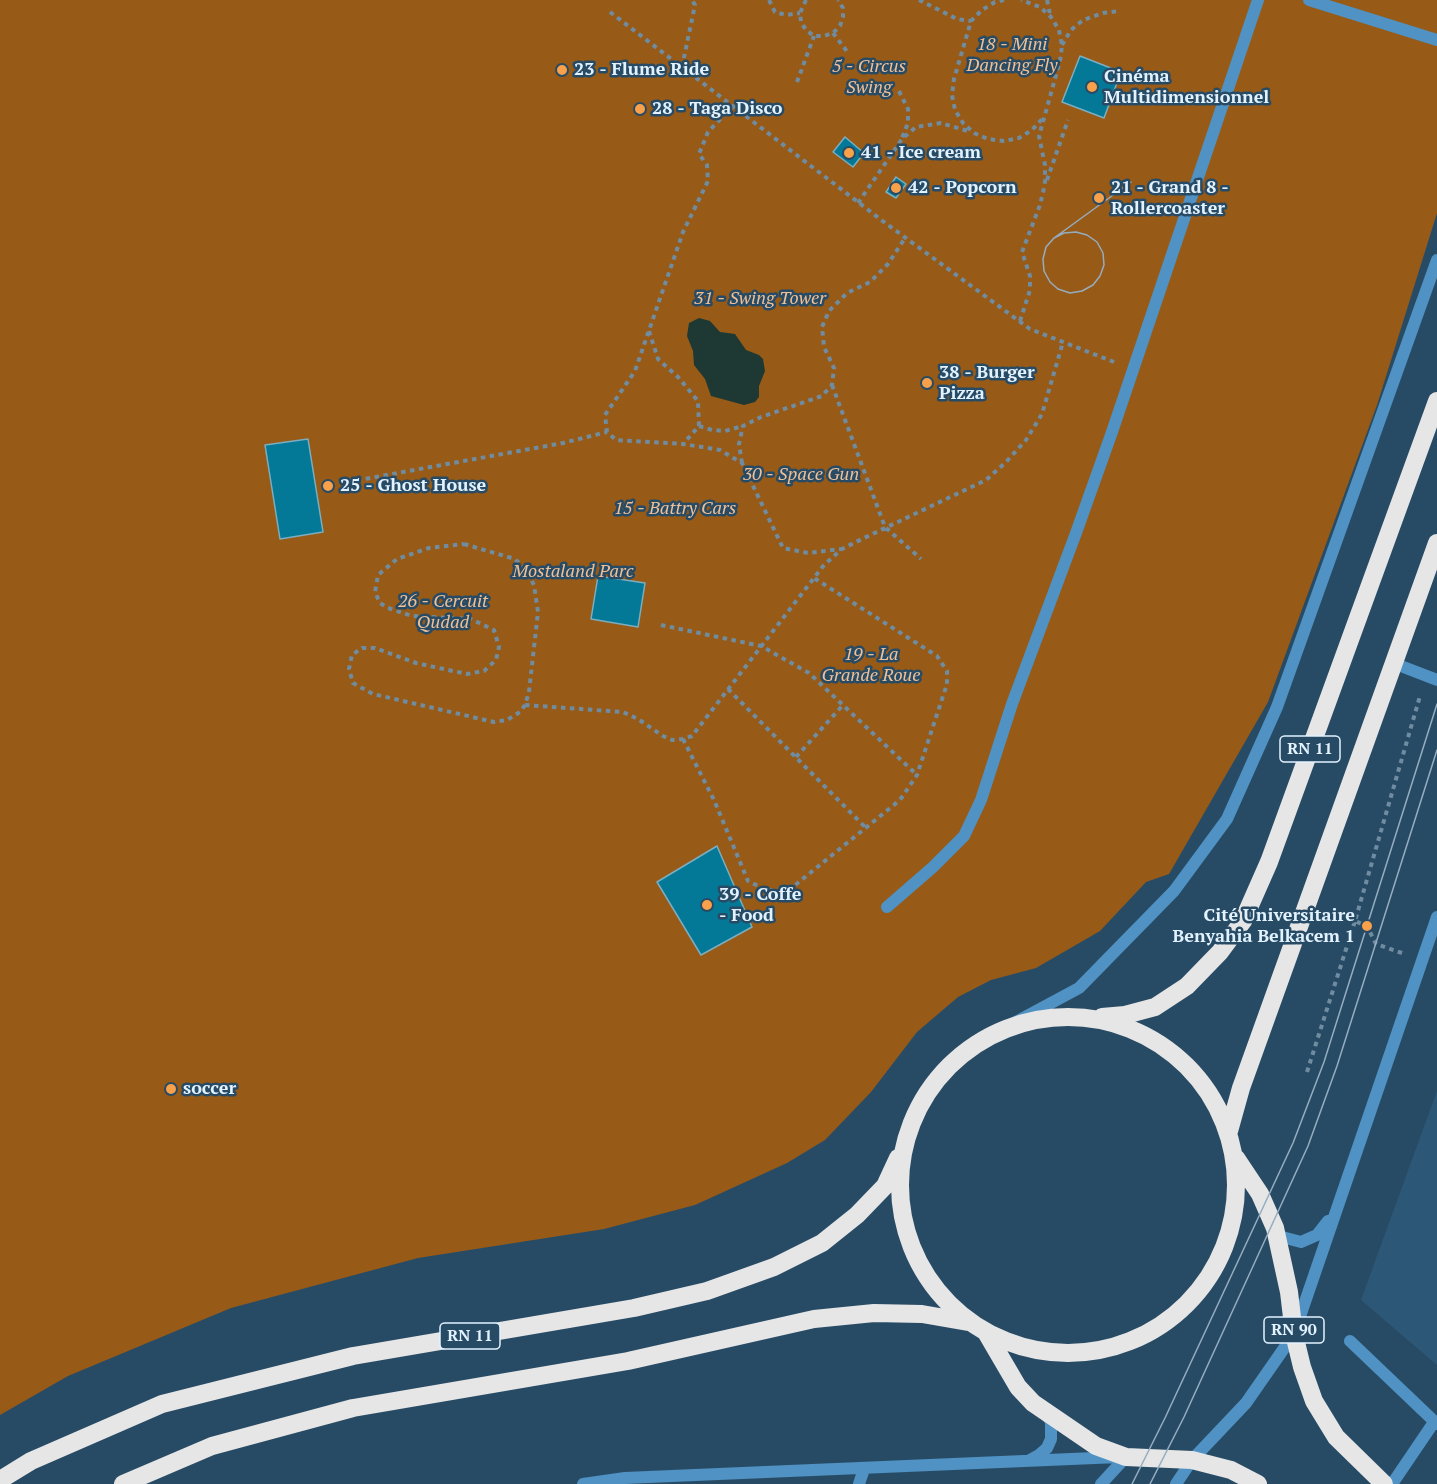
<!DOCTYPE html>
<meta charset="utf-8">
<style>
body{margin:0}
canvas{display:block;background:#284b65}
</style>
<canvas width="1437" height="1484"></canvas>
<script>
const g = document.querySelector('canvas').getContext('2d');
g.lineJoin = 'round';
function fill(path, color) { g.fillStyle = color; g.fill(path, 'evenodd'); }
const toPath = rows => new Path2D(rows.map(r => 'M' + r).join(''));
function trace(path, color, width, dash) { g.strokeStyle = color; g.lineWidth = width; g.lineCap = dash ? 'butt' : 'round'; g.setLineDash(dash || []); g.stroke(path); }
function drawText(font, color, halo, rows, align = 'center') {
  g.font = font + ' "PT Serif",serif'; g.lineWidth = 5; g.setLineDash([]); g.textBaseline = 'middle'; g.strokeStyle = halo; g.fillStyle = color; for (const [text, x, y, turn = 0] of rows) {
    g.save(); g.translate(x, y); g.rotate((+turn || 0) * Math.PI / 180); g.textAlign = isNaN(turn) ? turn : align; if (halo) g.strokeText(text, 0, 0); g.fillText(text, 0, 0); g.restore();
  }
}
fill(toPath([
 [1437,1091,1437,1365,1361,1300]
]), '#2c5776');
fill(toPath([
 [0,0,1437,0,1437,213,1377,405,1268,702,1169,874,1146,882,1100,931,1036,968,991,980,958,997,917,1032,871,1092,825,1140,787,1163,695,1205,604,1229,418,1258,231,1308,68,1376,0,1415]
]), '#975a17');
fill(toPath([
 [699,318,710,321,720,332,735,334,746,350,759,355,763,359,765,371,759,386,759,397,755,402,744,405,711,396,705,379,694,365,693,351,687,336,689,323]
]), '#1e3834');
const building = toPath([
 [1080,56,1121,72,1104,118,1062,102,1080,56],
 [845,137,864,153,853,167,833,152,845,137],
 [896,177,906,184,896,198,886,192,896,177],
 [308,439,323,532,280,539,265,445,308,439],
 [598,576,645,583,638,627,591,619,598,576],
 [717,846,752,927,701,955,657,882,717,846]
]);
fill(building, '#037997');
trace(building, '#7baec0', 1.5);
trace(toPath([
 [769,0,775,12,786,15,800,13],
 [806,0,800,13,801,22,806,30,814,36,824,36,833,33,840,26,843,17,843,8,838,0],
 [919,0,957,19,971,21],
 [1004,0,995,2,982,10,971,21,954,79,952,95,955,110,963,123,974,133,988,139,1004,141,1019,138,1032,130,1042,119],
 [1047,0,1050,14],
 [610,12,884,222,1030,329,1114,362],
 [833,33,849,54],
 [1062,45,1071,30,1083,20,1103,13,1119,11],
 [682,67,695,5,692,0],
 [797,82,814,36],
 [899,91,908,109,908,123,902,138],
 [733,106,708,132,699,154,707,165,708,181,683,232,635,371,605,415,607,432,616,440,683,444,720,450,742,463,783,548,808,553,841,549],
 [1047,180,1068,120],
 [858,203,902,139,916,127,941,123,971,132],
 [1020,321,1030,290,1030,276,1022,252,1040,205,1045,184,1045,165,1039,136,1060,61,1062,46,1059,30,1051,17,1040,7,1021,0],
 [649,331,658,359,678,377,698,401,699,426,683,444],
 [832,385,885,527,921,559],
 [699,426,712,430,725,431,743,426],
 [742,463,739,444,743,426,761,417,822,396,832,385,834,368,824,347,822,327,829,311,847,293,870,282,888,264,905,238],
 [348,482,563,443,607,432],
 [464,544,515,559,526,570,534,585,538,612,529,692,525,705,520,712,507,720,494,722,373,694,353,683,349,669,352,655,362,648,375,648,416,663,467,674,484,671,496,660,499,647,494,630,471,619,412,616,388,608,380,603,375,592,378,575,397,559,429,548,464,544],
 [661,625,761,646,809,673,917,775],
 [728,689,866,828],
 [525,705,623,712,638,719,663,736,672,740,683,739,692,736,824,565,842,549,862,539,986,480,1006,462,1026,440,1042,414,1063,342],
 [683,739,714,800,748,881,768,891,794,886,900,800,917,775,947,684,947,671,937,656,814,578],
 [796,757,843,705],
 [1402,953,1376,944,1367,926,1355,921,1420,696],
 [1307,1072,1355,921]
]), '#708ca1', 4, [4.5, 4.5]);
trace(toPath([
 [1309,0,1437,40],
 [1393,663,1437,680],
 [887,907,933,867,964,836,981,800,1012,704,1076,533,1112,432,1258,0],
 [999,1031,1079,988,1174,891,1227,819,1277,707,1437,260],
 [1350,1341,1437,1424],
 [1392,1484,1434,1422]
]), '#4f92c3', 12);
trace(toPath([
 [1275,1229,1282,1237,1301,1242,1317,1235,1328,1221],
 [1030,1460,1039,1455,1047,1448,1051,1439,1051,1421,1046,1415],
 [583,1484,625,1478,1118,1457],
 [859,1484,864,1469],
 [1101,1484,1126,1457],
 [1176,1484,1192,1460,1246,1403,1294,1334,1437,917]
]), '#4f92c3', 12);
trace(toPath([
 '900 1185a168 168 0 1 1 336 0a168 168 0 1 1-336 0Z',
 [1102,1017,1125,1015,1155,1007,1187,986,1220,952,1243,921,1269,862,1437,401],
 [1229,1131,1241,1088,1437,543],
 [1236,1158,1260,1194,1275,1228,1289,1292,1294,1334,1302,1367,1314,1401,1336,1437,1384,1484],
 [987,1334,1018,1387,1033,1403,1096,1446,1126,1457,1192,1460,1231,1470,1258,1484],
 [0,1480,31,1461,162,1404,353,1356,634,1308,707,1291,774,1267,822,1243,857,1215,885,1186,898,1158],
 [123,1484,212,1446,353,1408,628,1361,814,1319,874,1313,922,1314,968,1322]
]), '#e6e6e6', 18);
trace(toPath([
 [1054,238,1064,233,1076,232,1087,235,1097,242,1103,253,1104,265,1100,276,1093,285,1082,291,1070,293,1058,289,1050,282,1044,271,1043,259,1046,247,1054,238,1131,182],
 [1132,1484,1165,1418,1293,1143,1324,1062,1437,704],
 [1150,1484,1184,1417,1308,1146,1337,1066,1437,750]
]), '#96adc0', 1.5);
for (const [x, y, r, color] of [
 [562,70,6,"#f8a14a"],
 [1092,87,6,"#f8a14a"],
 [640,109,6,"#f8a14a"],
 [849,153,6,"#f8a14a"],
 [896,188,6,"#f8a14a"],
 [1099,198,6,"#f8a14a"],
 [927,383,6,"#f8a14a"],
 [328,486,6,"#f8a14a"],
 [707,905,6,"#f8a14a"],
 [1367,926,6,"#f8a14a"],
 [171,1089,6,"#f8a14a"]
]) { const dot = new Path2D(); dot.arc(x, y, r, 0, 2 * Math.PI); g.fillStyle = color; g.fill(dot); trace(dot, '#284b65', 2); }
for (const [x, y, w] of [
 [1310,749,60],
 [1294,1330,60],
 [470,1336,60]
]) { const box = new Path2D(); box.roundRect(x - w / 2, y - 13, w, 26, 4.5); g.fillStyle = '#284b65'; g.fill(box); trace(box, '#e2f2ff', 1.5); }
drawText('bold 16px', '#e2f2ff', null, [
 ["RN 11",1310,749],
 ["RN 90",1294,1330],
 ["RN 11",470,1336]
]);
drawText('italic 18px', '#f0c096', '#284b65', [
 ["18 - Mini",1012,45],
 ["Dancing Fly",1012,66],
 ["5 - Circus",869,67],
 ["Swing",869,88],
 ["31 - Swing Tower",760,299],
 ["30 - Space Gun",801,475],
 ["15 - Battry Cars",675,509],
 ["Mostaland Parc",573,572],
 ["26 - Cercuit",443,602],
 ["Qudad",443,623],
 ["19 - La",871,655],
 ["Grande Roue",871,676]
]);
drawText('bold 18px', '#e2f2ff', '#284b65', [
 ["23 - Flume Ride",574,70],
 ["Cinéma",1104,77],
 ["Multidimensionnel",1104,98],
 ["28 - Taga Disco",652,109],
 ["41 - Ice cream",861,153],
 ["42 - Popcorn",908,188],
 ["21 - Grand 8 -",1111,188],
 ["Rollercoaster",1111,209],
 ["38 - Burger",939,373],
 ["Pizza",939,394],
 ["25 - Ghost House",340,486],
 ["39 - Coffe",719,895],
 ["- Food",719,916],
 ["Cité Universitaire",1355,916,"right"],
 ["Benyahia Belkacem 1",1355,937,"right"],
 ["soccer",183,1089]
], 'left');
</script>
